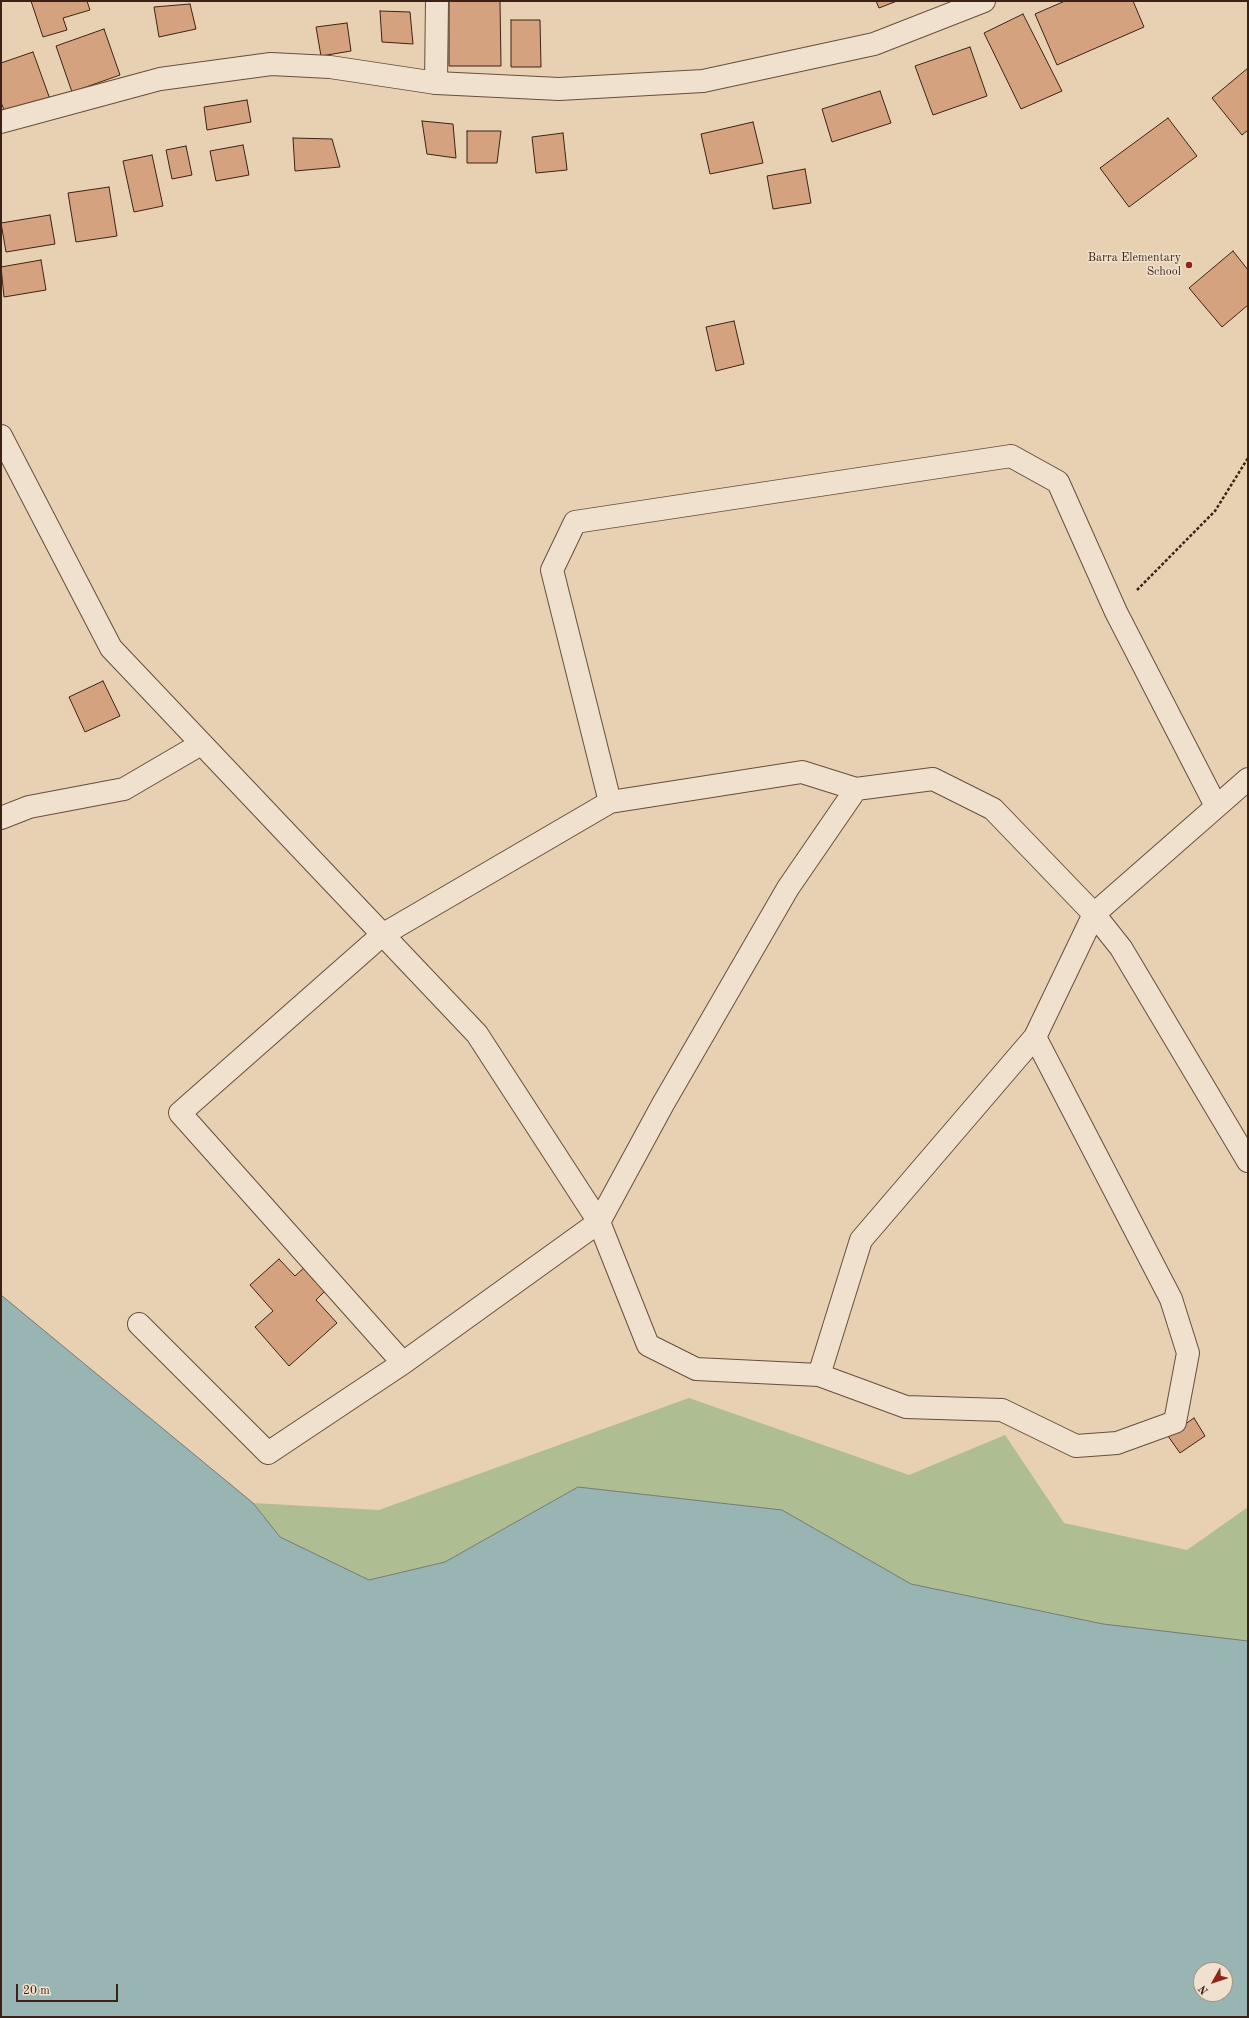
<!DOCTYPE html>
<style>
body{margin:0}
#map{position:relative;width:1249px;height:2018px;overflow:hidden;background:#e7d1b2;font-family:"Old Standard TT",serif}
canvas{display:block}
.frame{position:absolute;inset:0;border:2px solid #3c2216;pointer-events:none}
.north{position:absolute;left:1193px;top:1962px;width:40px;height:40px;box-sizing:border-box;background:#efe1cd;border:1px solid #a79584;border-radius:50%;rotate:231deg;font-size:11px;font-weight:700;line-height:16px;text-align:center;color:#3c2216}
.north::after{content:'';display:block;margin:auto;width:14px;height:18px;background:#8f2418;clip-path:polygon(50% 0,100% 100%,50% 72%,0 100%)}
.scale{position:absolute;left:16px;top:1984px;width:102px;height:18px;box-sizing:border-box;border:2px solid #3c2216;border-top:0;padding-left:5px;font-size:12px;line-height:14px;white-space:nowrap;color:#3c2216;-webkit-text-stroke:3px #efe1cd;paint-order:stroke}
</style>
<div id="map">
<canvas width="1249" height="2018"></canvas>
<div class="frame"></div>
<div class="north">N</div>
<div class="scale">20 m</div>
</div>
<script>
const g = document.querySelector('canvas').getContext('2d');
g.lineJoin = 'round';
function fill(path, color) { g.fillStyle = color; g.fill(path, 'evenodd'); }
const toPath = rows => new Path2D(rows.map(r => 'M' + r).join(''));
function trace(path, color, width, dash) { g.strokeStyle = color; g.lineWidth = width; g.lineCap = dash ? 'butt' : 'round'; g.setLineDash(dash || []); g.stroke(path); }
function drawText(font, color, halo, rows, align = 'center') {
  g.font = font + ' "Old Standard TT",serif'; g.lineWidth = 3; g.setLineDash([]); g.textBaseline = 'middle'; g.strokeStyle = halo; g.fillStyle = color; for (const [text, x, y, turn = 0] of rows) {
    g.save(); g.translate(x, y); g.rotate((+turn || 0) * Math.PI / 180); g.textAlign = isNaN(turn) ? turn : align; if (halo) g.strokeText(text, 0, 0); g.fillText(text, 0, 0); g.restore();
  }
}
fill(toPath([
 [689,1398,909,1475,1005,1435,1064,1523,1187,1550,1248,1507,1248,1641,1103,1624,911,1584,782,1510,578,1487,445,1562,369,1580,280,1537,253,1503,379,1510]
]), '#afbd92');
const water = toPath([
 [1,1295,253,1503,280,1537,369,1580,445,1562,578,1487,782,1510,911,1584,1103,1624,1248,1641,1248,2017,1,2017,1,1295],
 [1201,1970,1225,1970,1225,1994,1201,1994,1201,1970]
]);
fill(water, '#98b5b4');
trace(water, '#737a75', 1);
const building = toPath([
 [31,1,87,1,90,10,63,18,67,30,43,37,31,1],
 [449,1,500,1,501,66,449,66,449,1],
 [876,1,897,1,879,8,876,1],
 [1065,1,1133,1,1144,27,1057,65,1035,14,1065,1],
 [190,4,196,29,159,37,154,7,190,4],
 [380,11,410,12,413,44,382,42,380,11],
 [1023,14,1062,91,1021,109,984,33,1023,14],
 [511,20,540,20,541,67,511,67,511,20],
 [347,23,351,51,321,56,316,27,347,23],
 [104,29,120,75,72,92,56,46,104,29],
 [970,47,987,96,933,115,915,66,970,47],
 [33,52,51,102,7,118,1,102,1,63,33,52],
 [1248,68,1248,130,1242,135,1212,98,1248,68],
 [880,91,891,123,832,142,822,109,880,91],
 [247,100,251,122,207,130,204,107,247,100],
 [1168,118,1197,156,1129,207,1100,168,1168,118],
 [422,121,453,124,456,158,427,154,422,121],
 [753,122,763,163,710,174,701,134,753,122],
 [467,131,501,131,497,163,467,163,467,131],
 [563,133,567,170,536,173,532,137,563,133],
 [293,138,332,139,340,167,295,171,293,138],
 [243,145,249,175,216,181,210,151,243,145],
 [186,146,192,175,172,179,166,150,186,146],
 [152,155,163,206,134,212,123,161,152,155],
 [805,169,811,203,773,209,767,176,805,169],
 [109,187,117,236,76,242,68,193,109,187],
 [50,215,55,244,6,252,1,223,50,215],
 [1233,251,1248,270,1248,305,1222,327,1189,288,1233,251],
 [41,260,46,290,4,297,1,267,41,260],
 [734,321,744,364,716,371,706,327,734,321],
 [103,681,120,716,85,732,69,697,103,681],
 [279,1259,295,1276,306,1266,327,1289,316,1300,337,1323,289,1366,255,1327,273,1311,250,1285,279,1259],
 [1194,1418,1205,1436,1180,1453,1168,1436,1194,1418]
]);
fill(building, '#d5a280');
trace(building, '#3c2216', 1);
const minor = toPath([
 [436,83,437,1],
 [1,436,111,648,477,1034,599,1222,648,1345,696,1369,819,1375,906,1407,1002,1410,1076,1446,1117,1443,1175,1422,1188,1353,1171,1299,1035,1037],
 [610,802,552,570,575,522,1011,456,1058,482,1116,612,1216,806],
 [1,818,29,807,124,789,201,744],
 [139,1324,268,1453,403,1363,599,1222,663,1104,788,888,856,789],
 [403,1363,180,1113,382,935,610,802,802,772,856,789,933,779,993,809,1094,914,1121,948,1248,1161],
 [819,1375,861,1240,1035,1037,1094,914,1248,779]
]);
const tertiary = toPath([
 [1,122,160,79,271,64,330,67,436,83,559,89,703,81,874,44,984,1]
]);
trace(minor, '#674e3d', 24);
trace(tertiary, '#674e3d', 24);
trace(toPath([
 [1137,590,1215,511,1248,458]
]), '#3c2216', 2.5, [3, 2]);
trace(minor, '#efe1cd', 22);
trace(tertiary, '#efe1cd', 22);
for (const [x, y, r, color] of [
 [1189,265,4,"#8f2418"]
]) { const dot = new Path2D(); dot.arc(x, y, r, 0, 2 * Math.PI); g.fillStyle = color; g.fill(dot); trace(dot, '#efe1cd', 1.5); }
drawText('12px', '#3c2216', '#efe1cd', [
 ["Barra Elementary",1181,258],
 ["School",1181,272]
], 'right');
</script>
